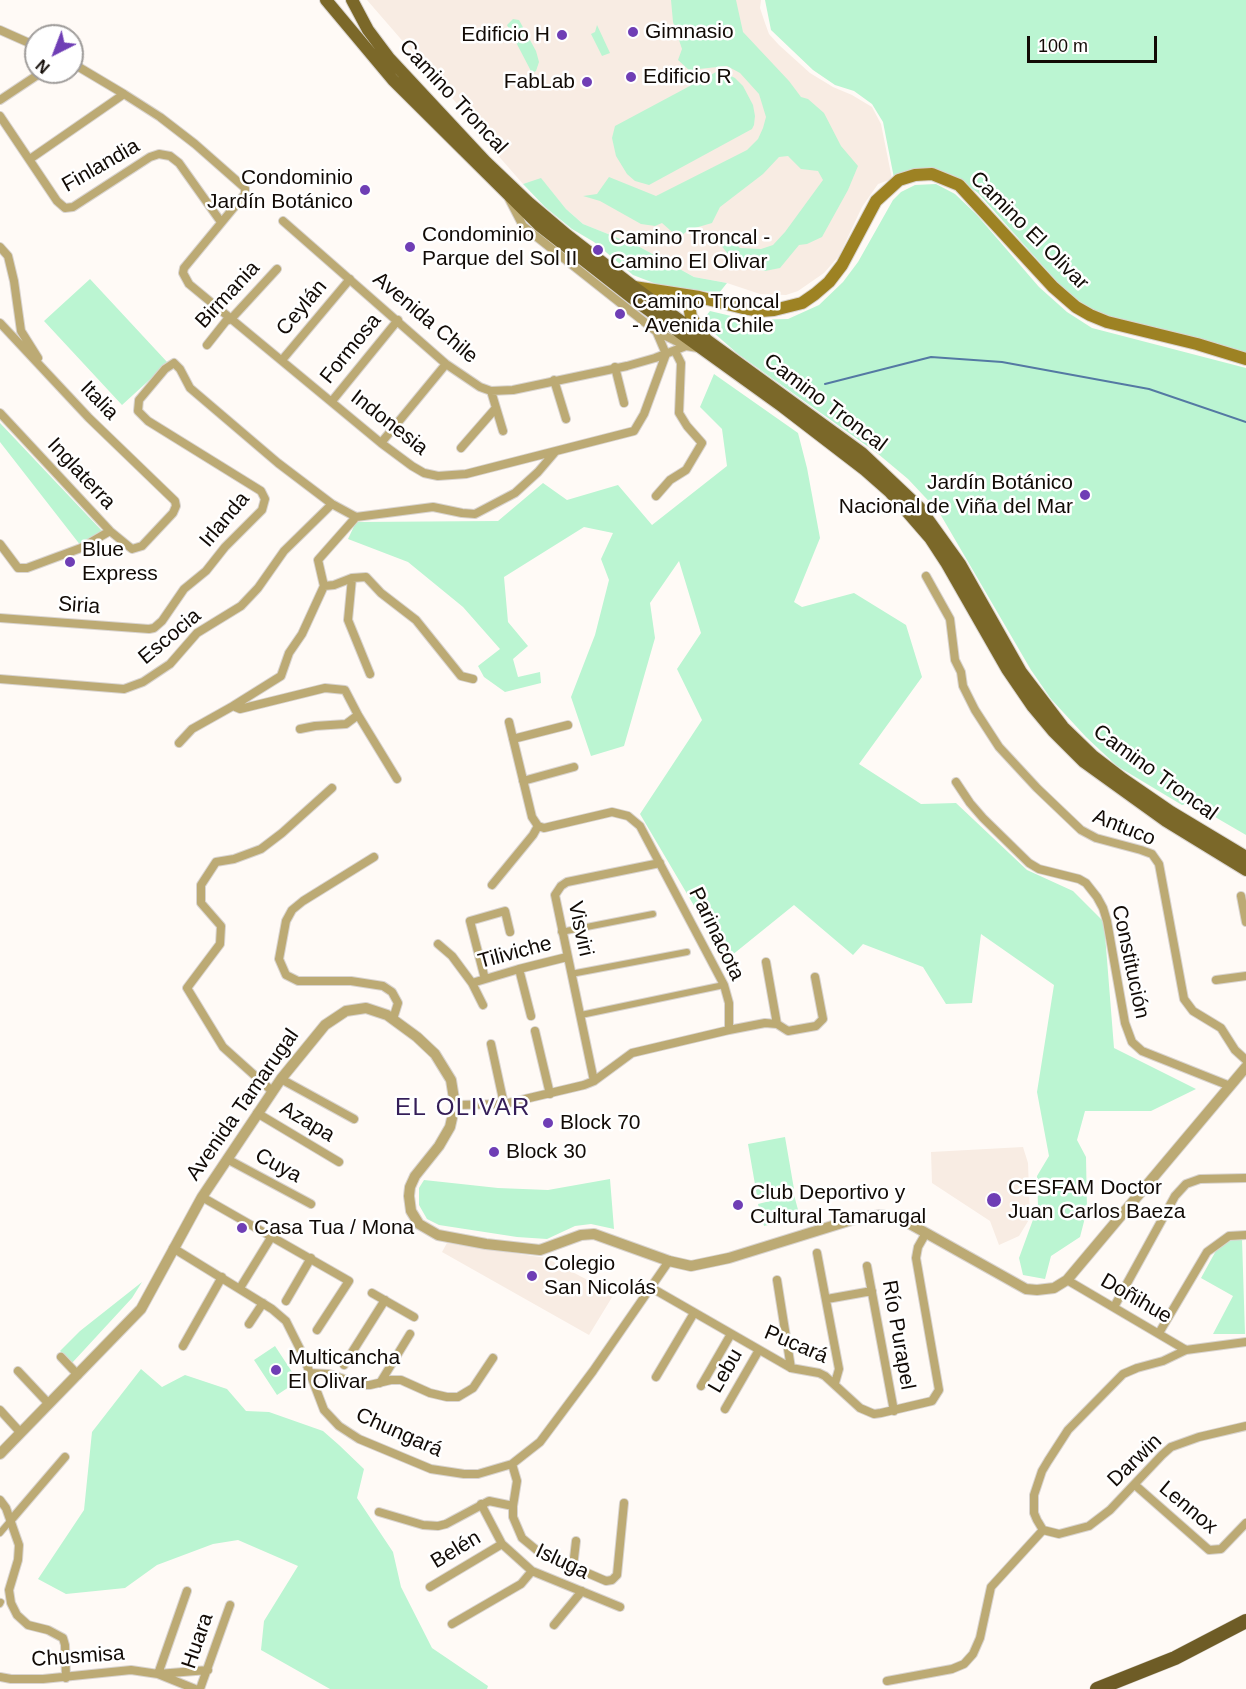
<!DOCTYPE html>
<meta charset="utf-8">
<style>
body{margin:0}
#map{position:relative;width:1246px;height:1689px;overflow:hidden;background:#fffaf6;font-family:Helvetica,sans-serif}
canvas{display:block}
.north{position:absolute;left:24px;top:24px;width:60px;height:60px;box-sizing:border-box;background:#fff;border:2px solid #a09d9b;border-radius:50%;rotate:222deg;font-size:16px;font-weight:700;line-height:24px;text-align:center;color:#120b06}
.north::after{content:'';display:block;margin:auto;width:21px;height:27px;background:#6f3eb5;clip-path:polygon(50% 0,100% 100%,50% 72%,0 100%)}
.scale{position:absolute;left:1027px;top:36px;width:130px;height:27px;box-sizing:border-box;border:3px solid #120b06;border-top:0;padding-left:8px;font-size:18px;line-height:21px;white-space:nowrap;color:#120b06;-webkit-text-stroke:4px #fff;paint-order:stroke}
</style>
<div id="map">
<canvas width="1246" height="1689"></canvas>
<div class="north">N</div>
<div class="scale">100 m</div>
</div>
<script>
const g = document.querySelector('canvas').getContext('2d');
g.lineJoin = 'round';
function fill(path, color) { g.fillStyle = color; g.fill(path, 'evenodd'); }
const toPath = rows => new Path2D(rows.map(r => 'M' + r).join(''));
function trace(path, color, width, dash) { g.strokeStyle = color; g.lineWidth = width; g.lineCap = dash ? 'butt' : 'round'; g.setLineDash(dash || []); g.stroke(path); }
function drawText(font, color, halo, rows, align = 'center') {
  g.font = font + ' Helvetica,sans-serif'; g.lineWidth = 5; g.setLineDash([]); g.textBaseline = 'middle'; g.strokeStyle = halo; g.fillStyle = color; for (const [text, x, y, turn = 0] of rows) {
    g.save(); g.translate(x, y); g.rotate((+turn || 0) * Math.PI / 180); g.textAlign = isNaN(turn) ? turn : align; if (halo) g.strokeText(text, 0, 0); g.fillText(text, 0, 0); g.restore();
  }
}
fill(toPath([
 [367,0,761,0,760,8,765,23,769,34,779,45,810,73,833,87,852,95,872,107,881,124,892,179,878,184,862,207,839,256,824,273,798,291,786,295,760,294,727,283,694,277,638,246,583,224,566,209,541,179,523,184,495,152,485,136],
 [1023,1147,1028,1163,1030,1218,1019,1236,999,1245,990,1221,932,1183,931,1152],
 [447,1243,546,1258,614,1294,589,1335,442,1252]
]), '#f8ece3');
fill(toPath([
 [671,0,736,0,743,32,789,81,801,97,808,99,824,113,841,146,858,166,848,190,822,237,807,244,799,245,780,268,765,271,727,262,728,254,720,244,712,241,714,235,725,235,740,248,761,249,773,245,785,232,823,180,818,171,801,169,788,156,779,157,763,174,720,207,712,223,688,230,679,238,662,223,655,226,641,224,600,201,583,196,597,194,609,177,656,196,747,150,758,139,763,128,766,117,759,94,740,73,727,66,689,70,678,60,682,49,673,22],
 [765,0,1246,0,1246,353,1102,316,1068,294,978,193,953,175,919,170,894,178,883,122,872,104,854,91,835,85,813,70,771,30],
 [513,19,519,20,536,51,539,62,536,71,532,73,507,25],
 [597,25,610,53,602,56,591,34,595,32],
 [716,72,725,73,735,78,743,86,753,105,755,116,754,125,752,129,649,185,635,181,627,174,616,156,612,138,615,126],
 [541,178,566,209,583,224,638,246,694,277,727,283,719,293,659,285,633,275,594,242,572,229,545,207,523,184],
 [936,184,955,194,976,214,1039,287,1067,312,1092,328,1246,368,1246,835,1191,803,1182,805,1117,766,1086,737,1051,699,1031,670,939,512,908,479,877,453,738,354,706,326,705,317,710,311,748,320,788,319,819,305,843,282,858,262,893,200,901,192,915,185],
 [90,279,168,363,122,405,44,321],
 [714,374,798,433,807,468,820,538,794,602,802,607,854,593,906,625,922,677,859,764,921,804,956,803,1027,870,1073,891,1104,922,1114,1048,1196,1089,1151,1111,1085,1111,1077,1140,1086,1157,1087,1210,1080,1237,1051,1256,1045,1279,1023,1275,1019,1258,1038,1206,1037,1176,1049,1156,1037,1092,1054,985,981,934,972,1003,946,1004,923,967,863,944,853,955,794,905,726,960,640,814,702,720,677,669,701,633,679,561,650,603,655,638,624,746,591,756,571,697,595,635,609,580,601,559,613,533,584,527,504,577,508,622,528,646,513,659,518,677,540,672,541,683,505,692,484,677,478,666,500,649,463,607,408,562,348,539,356,522,498,521,543,483,567,500,618,485,652,525,727,466,722,429,700,407],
 [0,423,104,533,81,546,0,442],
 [785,1137,794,1189,757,1196,748,1144],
 [610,1179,614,1229,591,1224,575,1226,547,1239,517,1237,439,1225,427,1219,419,1205,419,1188,424,1180,498,1188,548,1190],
 [794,1195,800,1217,764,1226,758,1204],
 [1229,1239,1242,1239,1245,1334,1213,1334,1233,1296,1201,1278,1218,1247],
 [142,1282,132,1298,72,1363,60,1351,80,1331],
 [275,1346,298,1381,277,1395,254,1360],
 [141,1369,162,1387,185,1375,227,1389,246,1411,269,1412,323,1431,339,1445,364,1469,357,1498,393,1552,401,1587,432,1648,488,1686,487,1689,330,1689,261,1650,264,1621,298,1566,238,1540,213,1544,157,1565,125,1588,66,1594,38,1579,84,1510,92,1432]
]), '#bbf5d2');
trace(toPath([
 [825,384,931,357,1002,362,1149,389,1246,422]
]), '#5479a3', 2);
const pedestrian = toPath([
 [561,932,653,914],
 [571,974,687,952],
 [581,1015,724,985],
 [0,1533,11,1520],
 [0,1604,1,1602]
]);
const minor = toPath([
 [0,30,36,46],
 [72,63,124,94,160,117,195,144,245,188,245,194,184,268,183,273,189,284,381,443,412,466,424,473,438,476,466,474,634,431,644,414,666,354],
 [0,100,42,72],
 [0,116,57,201,65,208,73,207,150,157,159,154,170,156,179,163,221,222],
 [30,159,124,94],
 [509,199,523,226,657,332,686,346],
 [283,221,446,364,480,387,491,391,513,390,627,366,655,358,686,346,698,348],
 [0,247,8,256,14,281,21,331,38,358],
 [0,323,89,418,175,501,176,506,173,513,142,546,132,549,110,531,0,413],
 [657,333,666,354],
 [207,345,226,321,231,319,277,269],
 [282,360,350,279],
 [615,367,624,403],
 [554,380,566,419],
 [491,391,503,431],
 [332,401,398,320],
 [381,443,446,364],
 [461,448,495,409],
 [656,496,670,480,686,470,702,443,687,426,679,413,681,363,675,351],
 [0,544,18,568,27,568,81,548,110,531],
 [926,576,950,619,955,660,961,672,963,686,975,710,999,747,1037,788,1081,830,1096,838,1141,850,1152,854,1159,864,1184,999,1193,1011,1221,1028,1235,1050,1246,1060],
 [352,578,348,620,370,674],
 [324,586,318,560,356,517],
 [0,618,149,629,154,628,162,621,184,589,206,571,225,547,262,510,265,499,261,491,148,421,138,411,139,400,165,369,174,363,180,369,190,388,278,463,332,504,356,517,433,507,462,513,475,514,515,493,538,472,556,451],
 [0,679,124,689,143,682,170,664,197,633,241,606,258,588,284,551,332,504],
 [509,722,532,817,538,826,544,828,612,812,628,816,640,826,724,985,729,1003,729,1030],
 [300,729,315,726,346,724,358,715],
 [513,739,568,725],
 [179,743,192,729,233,706],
 [397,779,358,715,345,690,325,688,240,709,233,706,281,676,289,653,302,634,324,586,334,585,352,578,366,577,381,593,416,620,461,676,473,679],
 [523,781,574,767],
 [956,782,970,803,983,818,1029,863,1039,869,1079,879,1086,883,1097,897,1103,908,1107,921,1125,1023,1132,1042,1142,1051,1230,1086],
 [374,857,303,901,292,910,286,921,279,959,286,975,298,981,351,981,383,986,392,992,398,1003,393,1019],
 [492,885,533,835,538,826],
 [1241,896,1246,922],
 [438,944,452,956,472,983,483,1005],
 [766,962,777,1024],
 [519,969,531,1016],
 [485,979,470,921,505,911,510,932],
 [1216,980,1246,976],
 [472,983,519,969,567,957],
 [535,1031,550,1094],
 [491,1044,504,1104],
 [281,1079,354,1119],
 [594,1081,555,895,561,886,567,882,660,863],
 [272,1091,223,1047,187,988,220,944,221,926,201,903,201,885,216,862,234,859,261,849,282,833,332,788],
 [455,1105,504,1104,584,1085,594,1081,632,1053,729,1030,765,1023,777,1024,788,1031,816,1026,823,1019,815,977],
 [257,1113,339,1162],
 [227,1159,311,1204],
 [202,1197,349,1281,317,1330],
 [173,1248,272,1309,286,1321,303,1355,324,1410,339,1426,359,1439,431,1469,464,1474,478,1474,512,1464,540,1442,593,1371,669,1261],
 [817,1253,839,1369,835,1383],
 [867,1266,894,1411],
 [777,1280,791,1368],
 [1067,1280,1186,1350],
 [650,1287,791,1368,819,1373,825,1376,860,1408,874,1414,881,1413,932,1401,939,1390,916,1258,918,1247,926,1233],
 [240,1288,272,1236],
 [372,1293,414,1317],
 [827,1299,872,1291],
 [286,1301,311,1258],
 [1114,1307,1175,1196,1186,1184,1200,1179,1246,1178],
 [249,1324,263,1303],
 [1159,1333,1207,1252,1229,1236,1246,1235],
 [1246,1342,1186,1350,1163,1361,1137,1368,1123,1374,1068,1430,1048,1461,1042,1471,1034,1495,1034,1513,1037,1520,1043,1530,1059,1534,1089,1526,1110,1510,1162,1455,1171,1447,1199,1437,1246,1426],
 [183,1346,222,1277],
 [61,1357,78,1375],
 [344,1365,385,1300],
 [18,1371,49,1404],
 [309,1373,329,1374,362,1385,370,1385,391,1380,401,1380,430,1393,447,1397,458,1397,473,1388,493,1358],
 [656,1377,694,1313],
 [380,1383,410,1334],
 [701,1386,731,1334],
 [725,1409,759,1350],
 [0,1410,20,1432],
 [512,1464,517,1481,513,1506,513,1517,522,1538,539,1552,606,1581,612,1580,617,1575,624,1503],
 [1135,1485,1209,1550,1221,1549,1246,1523],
 [0,1500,6,1508,19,1545,18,1560,9,1590,11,1603,17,1615,28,1625,48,1630,63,1638,65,1645,66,1678],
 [481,1504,502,1544,532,1571,620,1607],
 [379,1512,423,1525,438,1526,446,1524,489,1501,513,1506],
 [11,1520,65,1457],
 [573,1567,576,1541],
 [430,1587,502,1544],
 [187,1591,158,1674,208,1670],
 [452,1624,521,1584,532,1571],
 [554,1625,582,1591],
 [0,1677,11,1679,43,1679,131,1670,158,1674,195,1689],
 [887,1681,952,1669,964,1664,973,1654,980,1638,991,1587,1043,1530],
 [200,1689,230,1605]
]);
const tertiary = toPath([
 [0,1454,141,1309,202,1197,281,1079,325,1025,346,1011,366,1008,387,1015,417,1037,435,1054,451,1080,455,1105,450,1127,439,1146,415,1176,410,1187,409,1196,411,1211,419,1224,438,1235,486,1244,540,1250,581,1235,594,1234,669,1261,691,1266,729,1258,858,1218,882,1215,901,1219,1026,1289,1037,1290,1054,1288,1067,1280,1246,1067]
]);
const secondary = toPath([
 [634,287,699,297,743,308,761,311,774,310,802,303,815,294,829,282,842,265,876,201,899,180,915,175,932,174,959,185,1053,287,1076,307,1090,315,1107,322,1197,344,1246,359],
 [699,297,691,304,690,311,691,317,705,338]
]);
const primary = toPath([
 [326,0,393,80,540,226,640,304,783,407,865,470,890,492,930,538,947,564,1007,669,1033,707,1053,731,1084,762,1166,821,1246,870],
 [352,0,368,30,389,58,485,161,528,202,567,235,634,287,862,453,919,507,960,564,1021,672,1063,727,1093,756,1123,779,1171,812,1246,857]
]);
const trunk = toPath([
 [1097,1689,1175,1658,1246,1621]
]);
trace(pedestrian, '#d9d4d0', 8);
trace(minor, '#d9d4d0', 10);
trace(tertiary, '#d9d4d0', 12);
trace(secondary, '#d9d4d0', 14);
trace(primary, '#d9d4d0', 14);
trace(trunk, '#d9d4d0', 15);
trace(pedestrian, '#bcaa74', 6);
trace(minor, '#bcaa74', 8);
trace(tertiary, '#bcaa74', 10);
trace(secondary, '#9d8223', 12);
trace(primary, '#7b6829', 12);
trace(trunk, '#6e5c26', 14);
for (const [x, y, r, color] of [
 [633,32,6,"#6f3eb5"],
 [562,35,6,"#6f3eb5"],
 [631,77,6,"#6f3eb5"],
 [587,82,6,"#6f3eb5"],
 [365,190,6,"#6f3eb5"],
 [410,247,6,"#6f3eb5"],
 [598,250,6,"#6f3eb5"],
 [620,314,6,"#6f3eb5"],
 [1085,495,6,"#6f3eb5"],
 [70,562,6,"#6f3eb5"],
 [548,1123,6,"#6f3eb5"],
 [494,1152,6,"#6f3eb5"],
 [994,1200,8,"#6f3eb5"],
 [738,1205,6,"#6f3eb5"],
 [242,1228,6,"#6f3eb5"],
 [532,1276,6,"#6f3eb5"],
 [276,1370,6,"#6f3eb5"]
]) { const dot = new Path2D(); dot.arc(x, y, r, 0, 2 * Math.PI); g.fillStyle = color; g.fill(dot); trace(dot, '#fff', 2); }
drawText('21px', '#120b06', '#fff', [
 ["Gimnasio",645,32],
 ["Edificio H",550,35,"right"],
 ["Edificio R",643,77],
 ["FabLab",575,82,"right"],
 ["Condominio",353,178,"right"],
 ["Jardín Botánico",353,202,"right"],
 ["Condominio",422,235],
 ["Parque del Sol II",422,259],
 ["Camino Troncal -",610,238],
 ["Camino El Olivar",610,262],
 ["Camino Troncal",632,302],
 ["- Avenida Chile",632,326],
 ["Jardín Botánico",1073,483,"right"],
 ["Nacional de Viña del Mar",1073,507,"right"],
 ["Blue",82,550],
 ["Express",82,574],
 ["Block 70",560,1123],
 ["Block 30",506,1152],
 ["CESFAM Doctor",1008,1188],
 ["Juan Carlos Baeza",1008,1212],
 ["Club Deportivo y",750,1193],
 ["Cultural Tamarugal",750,1217],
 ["Casa Tua / Mona",254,1228],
 ["Colegio",544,1264],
 ["San Nicolás",544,1288],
 ["Multicancha",288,1358],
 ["El Olivar",288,1382]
], 'left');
drawText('21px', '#120b06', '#fff', [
 ["Camino Troncal",453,97,47],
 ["Finlandia",101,166,-30],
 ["Camino El Olivar",1029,231,45],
 ["Birmania",228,295,-47],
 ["Ceylán",302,308,-50],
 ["Avenida Chile",425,318,40],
 ["Formosa",351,349,-51],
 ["Italia",99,401,46],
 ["Camino Troncal",825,403,37],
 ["Indonesia",389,423,38],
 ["Inglaterra",81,474,47],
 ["Irlanda",225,520,-50],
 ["Siria",79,606,4],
 ["Escocia",170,637,-40],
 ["Camino Troncal",1155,773,36],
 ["Antuco",1124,828,22],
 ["Visviri",580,929,78],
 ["Parinacota",716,934,64],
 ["Tiliviche",515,953,-15],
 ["Constitución",1130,962,78],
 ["Avenida Tamarugal",243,1105,-55],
 ["Azapa",307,1122,31],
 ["Cuya",278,1166,28],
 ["Doñihue",1136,1299,30],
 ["Río Purapel",898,1335,80],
 ["Pucará",796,1345,23],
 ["Lebu",726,1371,-60],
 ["Chungará",399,1433,24],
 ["Darwin",1135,1461,-44],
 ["Lennox",1188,1508,40],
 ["Belén",456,1550,-31],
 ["Isluga",562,1562,25],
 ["Huara",198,1641,-71],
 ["Chusmisa",78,1657,-4]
]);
g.letterSpacing = '1.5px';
drawText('24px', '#351e58', '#fff', [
 ["EL OLIVAR",463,1108]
]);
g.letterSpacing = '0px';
</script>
